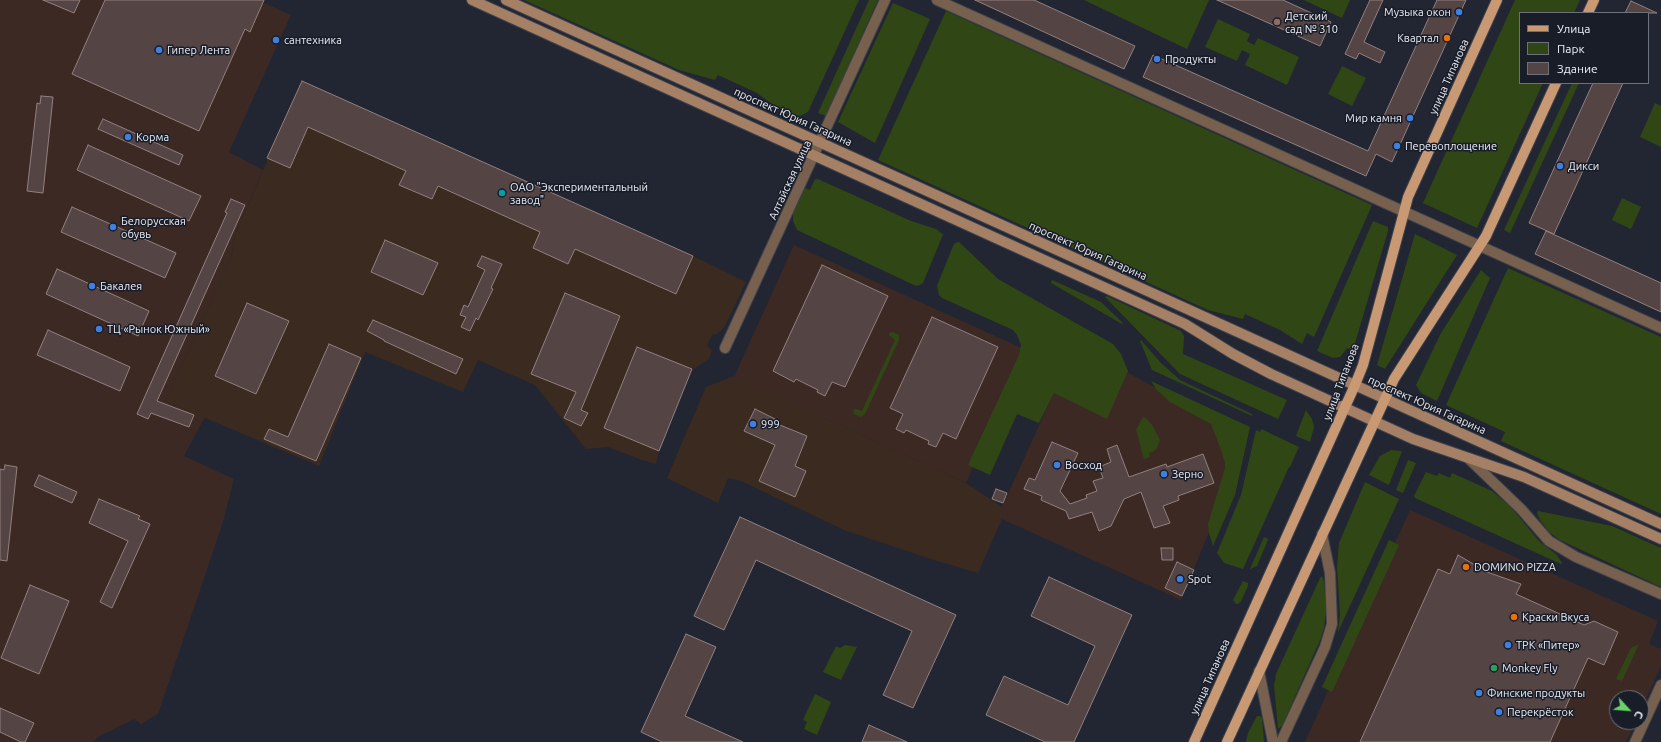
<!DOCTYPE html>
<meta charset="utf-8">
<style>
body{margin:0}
#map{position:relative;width:1661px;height:742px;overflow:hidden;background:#222632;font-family:Ubuntu,sans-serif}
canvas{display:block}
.legend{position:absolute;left:1519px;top:12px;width:130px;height:72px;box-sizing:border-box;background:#191d28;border:1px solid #6d717b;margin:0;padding:5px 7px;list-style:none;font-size:12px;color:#eceff7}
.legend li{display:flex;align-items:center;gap:8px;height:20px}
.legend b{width:20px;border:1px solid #6d717b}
.north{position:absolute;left:1609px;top:690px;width:40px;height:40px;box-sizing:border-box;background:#191d28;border:1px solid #6d717b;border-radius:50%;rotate:116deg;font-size:11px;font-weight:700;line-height:16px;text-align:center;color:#eceff7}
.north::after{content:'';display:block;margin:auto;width:14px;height:18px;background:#68d465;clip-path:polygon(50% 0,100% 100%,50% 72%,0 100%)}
</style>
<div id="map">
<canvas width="1661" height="742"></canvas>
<ul class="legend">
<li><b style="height:5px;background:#c99974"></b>Улица</li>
<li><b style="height:11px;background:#314615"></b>Парк</li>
<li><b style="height:11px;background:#544444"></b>Здание</li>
</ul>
<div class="north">С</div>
</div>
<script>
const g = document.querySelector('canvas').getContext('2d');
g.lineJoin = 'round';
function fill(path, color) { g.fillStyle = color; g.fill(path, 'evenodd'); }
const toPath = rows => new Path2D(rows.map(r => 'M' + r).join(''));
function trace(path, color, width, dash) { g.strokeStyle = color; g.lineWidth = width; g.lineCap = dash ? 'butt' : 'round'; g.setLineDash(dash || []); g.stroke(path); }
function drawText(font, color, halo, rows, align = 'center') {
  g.font = font + ' Ubuntu,sans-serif'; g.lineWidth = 3; g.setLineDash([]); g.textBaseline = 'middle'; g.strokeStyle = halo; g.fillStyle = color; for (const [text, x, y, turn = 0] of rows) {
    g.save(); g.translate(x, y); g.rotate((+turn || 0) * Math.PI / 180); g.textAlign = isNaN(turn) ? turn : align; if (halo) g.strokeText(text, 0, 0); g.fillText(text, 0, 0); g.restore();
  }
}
fill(toPath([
 [0,0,257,0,291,15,229,152,263,170,235,235,231,258,165,401,205,417,184,456,234,479,223,522,158,714,141,724,134,719,98,737,93,742,0,742],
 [794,245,1026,350,966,483,734,377],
 [1076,344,1214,420,1233,464,1223,498,1181,600,1002,519,1002,507],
 [1410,510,1658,621,1649,644,1661,649,1661,666,1641,710,1641,698,1617,698,1617,722,1636,722,1626,742,1305,742]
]), '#3c2924');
fill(toPath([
 [302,81,693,256,746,282,724,328,717,334,712,335,707,346,712,350,709,359,692,370,659,450,656,464,642,460,608,447,586,449,535,385,478,360,463,392,365,352,319,466,165,401,231,258,235,235],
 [734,376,966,483,1002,507,1002,519,978,573,937,561,844,530,741,481,728,478,718,503,667,478,706,387]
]), '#3b2a20');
fill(toPath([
 [524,0,859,0,808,112,796,118,783,112,757,93,718,75,715,80,679,70],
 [869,0,878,0,826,116,818,113],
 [1084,0,1209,0,1187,49],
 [1304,0,1350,0,1342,18],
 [1515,0,1580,0,1574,13,1520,13,1520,83,1543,83,1477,228,1423,203],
 [893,3,930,19,875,143,838,122],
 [946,11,1372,205,1314,337,1307,333,1302,344,1280,330,1245,314,1243,319,1208,310,878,160],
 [1218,19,1250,34,1247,41,1254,45,1258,38,1299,57,1287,85,1245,65,1250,54,1242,50,1237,61,1205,47],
 [1342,66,1366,78,1352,106,1328,94],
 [1572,83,1579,83,1510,233,1504,230],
 [1655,103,1661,106,1661,147,1640,137],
 [815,179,818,179,911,221,936,229,941,233,943,235,942,237,923,283,918,286,914,285,797,230,793,221,793,213,805,188,810,190],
 [1622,198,1641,207,1631,229,1612,220],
 [1373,221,1388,227,1388,231,1353,350,1347,348,1340,357,1333,358,1317,351],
 [1415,234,1457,255,1385,369,1377,365],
 [959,242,998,279,1113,344,1121,354,1128,371,1107,419,1054,393,1039,423,1017,414,990,475,968,465,1019,355,1021,345,1017,335,1013,330,942,298,939,295,937,286,953,246,955,243],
 [1508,268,1661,337,1661,514,1501,441,1505,432,1446,405],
 [1481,270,1490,278,1437,401,1421,393,1416,385,1441,333],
 [1052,280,1101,302,1123,323,1122,324,1051,283],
 [1107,296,1181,331,1184,336,1183,354,1287,400,1278,419,1180,374,1105,297],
 [893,332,899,335,899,340,865,414,861,417,854,414,853,410,856,409,862,411,895,340,889,335,889,333],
 [1141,340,1160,362,1180,380,1252,414,1252,416,1152,370,1140,341],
 [1151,381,1250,427,1235,495,1213,546,1209,533,1208,524,1225,468,1225,463,1221,450,1211,424,1170,402,1156,389],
 [1306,410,1312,419,1314,427,1310,442,1296,436],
 [1143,417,1146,418,1152,425,1160,440,1157,448,1154,451,1149,453,1150,457,1144,459,1136,430],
 [1261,429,1299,447,1290,467,1289,467,1243,569,1224,563,1217,553,1241,495,1256,430,1260,432],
 [1391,450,1402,451,1389,485,1369,475,1380,456],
 [1408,460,1416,463,1403,493,1396,490],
 [1426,472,1437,476,1439,473,1450,478,1452,473,1492,491,1511,507,1539,541,1557,555,1562,563,1561,564,1415,498,1414,496],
 [1365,482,1399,499,1338,632,1340,615,1337,567,1339,543],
 [1538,511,1612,526,1661,548,1661,587,1560,540,1549,532,1540,520,1537,513],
 [1264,537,1268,539,1265,547,1257,566,1250,569],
 [1389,540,1399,545,1332,692,1322,687],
 [1321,576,1323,578,1324,582,1326,609,1324,628,1321,638,1282,726,1278,729,1274,685,1276,674],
 [1243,581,1248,583,1248,586,1241,601,1238,604,1236,604,1233,600],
 [1639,644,1622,681,1616,679,1631,648],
 [845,645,857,647,841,680,823,672,836,646,840,648],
 [815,694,831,702,817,735,804,729,807,722,803,720],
 [1257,716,1260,716,1262,718,1264,742,1246,742,1248,733]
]), '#314615');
const building = toPath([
 [43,0,80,0,74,13,43,0],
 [105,0,264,0,250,32,245,29,199,131,72,74,105,0],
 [975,0,1034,0,1135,46,1124,69,975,0],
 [1217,0,1283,0,1331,22,1320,46,1217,0],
 [1370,0,1383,0,1364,42,1385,52,1380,63,1359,53,1356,59,1345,54,1370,0],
 [1437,0,1466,0,1392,162,1376,154,1366,176,1143,77,1153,55,1368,151,1437,0],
 [1631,1,1657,13,1625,13,1631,1],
 [302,81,693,256,676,294,575,249,568,264,533,248,540,232,438,186,432,199,399,185,406,171,308,127,290,168,267,158,302,81],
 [1593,83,1623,83,1554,234,1529,223,1593,83],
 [41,96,53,97,43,193,27,191,37,103,40,104,41,96],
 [103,119,183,155,179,165,98,129,103,119],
 [88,145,201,196,189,221,77,170,88,145],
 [231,199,245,205,157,401,194,415,189,427,151,413,148,419,137,414,227,213,225,212,231,199],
 [72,207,176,253,165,278,61,232,72,207],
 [1546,231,1661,283,1661,312,1535,254,1546,231],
 [385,240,438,263,423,295,371,272,385,240],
 [482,256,502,264,491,288,493,289,478,320,476,318,470,331,461,327,466,317,460,315,464,305,468,307,485,270,477,266,482,256],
 [822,265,888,296,845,387,832,382,825,396,817,392,818,390,796,379,794,382,773,371,822,265],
 [57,269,149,311,138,336,46,294,57,269],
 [565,293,620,316,581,410,588,413,581,426,564,418,576,392,531,374,565,293],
 [247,303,289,321,256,394,215,376,247,303],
 [932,317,998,347,956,439,943,433,936,447,928,444,929,441,906,430,904,433,896,429,903,414,890,408,932,317],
 [373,320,463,359,456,374,384,341,384,340,367,331,373,320],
 [48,330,130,367,120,391,37,355,48,330],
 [329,344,361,358,316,461,264,439,269,429,288,437,329,344],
 [637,347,692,369,659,451,604,428,637,347],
 [755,409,777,420,775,423,807,436,795,466,806,471,795,497,759,481,775,445,744,431,755,409],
 [1052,442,1078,453,1060,491,1070,504,1087,498,1086,495,1097,491,1093,481,1103,478,1099,467,1111,462,1107,449,1117,445,1129,477,1166,464,1167,467,1203,454,1214,483,1178,496,1179,500,1163,506,1170,523,1154,528,1141,492,1124,499,1111,526,1099,531,1092,512,1069,519,1066,511,1041,500,1042,496,1024,489,1029,478,1035,480,1052,442],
 [5,465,17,467,7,561,0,560,0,469,4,470,5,465],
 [39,475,77,492,72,503,34,486,39,475],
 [996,489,1007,493,1003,503,992,499,996,489],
 [99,499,140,516,138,519,150,524,112,608,100,602,128,541,89,523,99,499],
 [740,517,956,615,913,708,883,695,912,631,756,560,724,630,694,616,740,517],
 [1161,548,1173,548,1173,560,1162,560,1161,548],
 [1458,555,1487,572,1521,584,1516,594,1584,625,1594,621,1618,632,1604,665,1588,658,1550,742,1360,742,1438,569,1450,574,1458,555],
 [1177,562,1194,570,1182,596,1165,588,1177,562],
 [1049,577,1132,615,1074,742,1045,742,986,715,1004,676,1068,705,1095,646,1031,616,1049,577],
 [30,585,69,601,39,674,1,658,30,585],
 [686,634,716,647,685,716,743,742,662,742,641,732,686,634],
 [0,708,34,723,25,742,21,742,0,732,0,708],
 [869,725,907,742,862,742,869,725]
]);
fill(building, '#544444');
trace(building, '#91807f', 1);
const street = toPath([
 [937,0,1661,328],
 [725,348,885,0],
 [1468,458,1521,509,1549,541,1576,557,1661,594],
 [1259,671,1273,742],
 [1281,742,1325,647,1332,624,1330,573,1322,534],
 [1635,742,1661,685]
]);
const secondary = toPath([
 [472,0,1185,324,1233,354,1271,374,1413,439,1524,477,1661,539],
 [506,0,1661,524]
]);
const primary = toPath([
 [1588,13,1594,0],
 [1194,742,1355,385,1363,365,1408,197,1497,0],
 [1227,742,1385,399,1394,379,1486,236,1556,83]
]);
trace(street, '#3e424e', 12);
trace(secondary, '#3e424e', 12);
trace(primary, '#3e424e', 12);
trace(street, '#78604e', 10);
trace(secondary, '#a68064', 10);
trace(primary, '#c99974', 10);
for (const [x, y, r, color] of [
 [1459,12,4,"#3f7fe0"],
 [1277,22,4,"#8d6e63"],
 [1447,38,4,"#e8710a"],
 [276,40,4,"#3f7fe0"],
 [159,50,4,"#3f7fe0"],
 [1157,59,4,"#3f7fe0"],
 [1410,118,4,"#3f7fe0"],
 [128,137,4,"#3f7fe0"],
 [1397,146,4,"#3f7fe0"],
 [1560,166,4,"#3f7fe0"],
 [502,193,4,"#0f9aa8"],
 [113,227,4,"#3f7fe0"],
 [92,286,4,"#3f7fe0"],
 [99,329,4,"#3f7fe0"],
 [753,424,4,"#3f7fe0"],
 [1057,465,4,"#3f7fe0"],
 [1164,474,4,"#3f7fe0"],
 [1466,567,4,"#e8710a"],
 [1180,579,4,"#3f7fe0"],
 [1514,617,4,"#e8710a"],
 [1508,645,4,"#3f7fe0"],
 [1494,668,4,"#2e9e5b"],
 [1479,693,4,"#3f7fe0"],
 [1499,712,4,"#3f7fe0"]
]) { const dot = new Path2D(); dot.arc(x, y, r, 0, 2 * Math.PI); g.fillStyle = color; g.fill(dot); trace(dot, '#191d28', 1.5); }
drawText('11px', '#eceff7', '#191d28', [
 ["Музыка окон",1451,12,"right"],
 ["Детский",1285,16],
 ["сад № 310",1285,29],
 ["Квартал",1439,38,"right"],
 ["сантехника",284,40],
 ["Гипер Лента",167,50],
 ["Продукты",1165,59],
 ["Мир камня",1402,118,"right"],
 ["Корма",136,137],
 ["Перевоплощение",1405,146],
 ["Дикси",1568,166],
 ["ОАО \"Экспериментальный",510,187],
 ["завод\"",510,200],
 ["Белорусская",121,221],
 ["обувь",121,234],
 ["Бакалея",100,286],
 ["ТЦ «Рынок Южный»",107,329],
 ["999",761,424],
 ["Восход",1065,465],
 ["Зерно",1172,474],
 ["DOMИNO PIZZA",1474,567],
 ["Spot",1188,579],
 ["Краски Вкуса",1522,617],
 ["ТРК «Питер»",1516,645],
 ["Monkey Fly",1502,668],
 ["Финские продукты",1487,693],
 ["Перекрёсток",1507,712]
], 'left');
drawText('11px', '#eceff7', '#191d28', [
 ["улица Типанова",1449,77,-66],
 ["проспект Юрия Гагарина",793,117,24],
 ["Алтайская улица",790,180,-65],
 ["проспект Юрия Гагарина",1088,251,24],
 ["улица Типанова",1341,382,-69],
 ["проспект Юрия Гагарина",1427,405,24],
 ["улица Типанова",1210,677,-66]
]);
</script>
